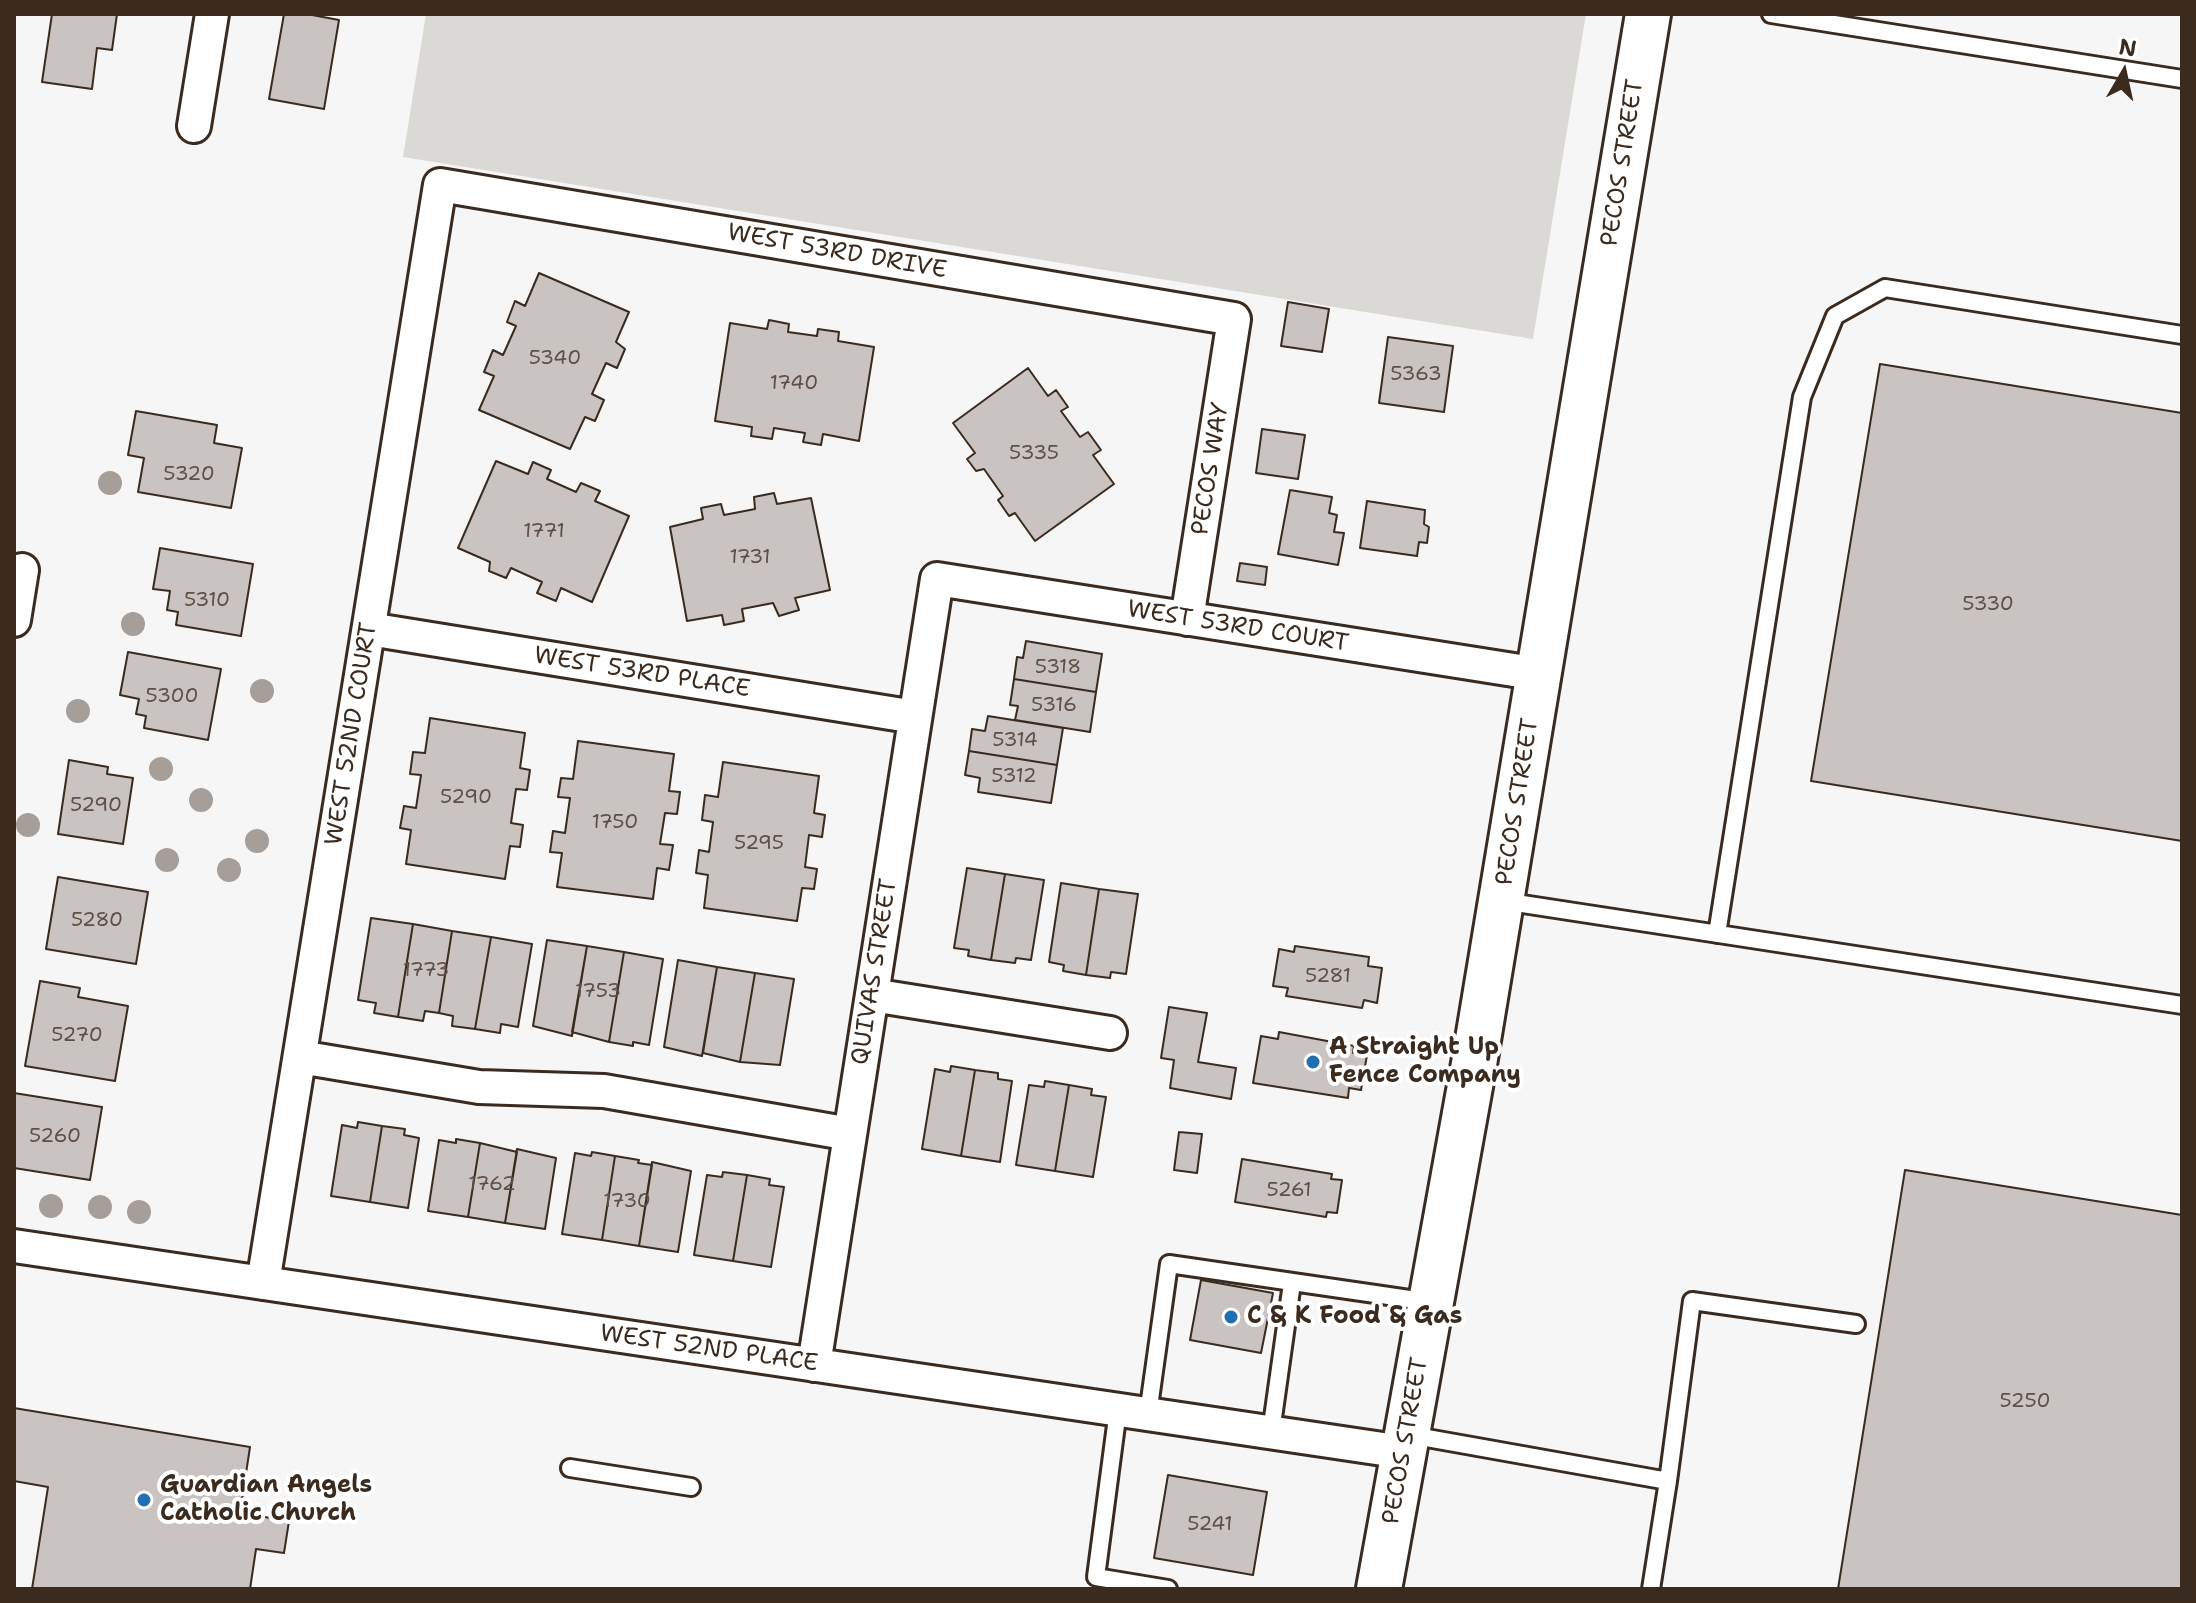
<!DOCTYPE html>
<style>
body{margin:0}
#map{position:relative;width:2196px;height:1603px;overflow:hidden;background:#f7f6f6;font-family:"Shantell Sans",sans-serif}
canvas{display:block}
.frame{position:absolute;inset:0;border:16px solid #3b2a1e;pointer-events:none}
.north{position:absolute;left:2084px;top:32px;width:80px;height:80px;-webkit-text-stroke:6px #fff;paint-order:stroke;rotate:9deg;font-size:22px;font-weight:700;line-height:32px;text-align:center;color:#3b2a1e}
.north::after{content:'';display:block;margin:auto;width:28px;height:36px;background:#3b2a1e;clip-path:polygon(50% 0,100% 100%,50% 72%,0 100%)}
</style>
<div id="map">
<canvas width="2196" height="1603"></canvas>
<div class="frame"></div>
<div class="north">N</div>
</div>
<script>
const g = document.querySelector('canvas').getContext('2d');
g.lineJoin = 'round';
function fill(path, color) { g.fillStyle = color; g.fill(path, 'evenodd'); }
const toPath = rows => new Path2D(rows.map(r => 'M' + r).join(''));
function trace(path, color, width, dash) { g.strokeStyle = color; g.lineWidth = width; g.lineCap = dash ? 'butt' : 'round'; g.setLineDash(dash || []); g.stroke(path); }
function drawText(font, color, halo, rows, align = 'center') {
  g.font = font + ' "Shantell Sans",sans-serif'; g.lineWidth = 8; g.setLineDash([]); g.textBaseline = 'middle'; g.strokeStyle = halo; g.fillStyle = color; for (const [text, x, y, turn = 0] of rows) {
    g.save(); g.translate(x, y); g.rotate((+turn || 0) * Math.PI / 180); g.textAlign = isNaN(turn) ? turn : align; if (halo) g.strokeText(text, 0, 0); g.fillText(text, 0, 0); g.restore();
  }
}
fill(toPath([
 [426,14,1586,14,1533,339,403,157]
]), '#dbd9d6');
const building = toPath([
 [52,14,117,14,112,50,97,48,92,89,42,82,52,14],
 [284,14,307,14,339,20,324,109,269,99,284,14],
 [539,273,629,312,616,342,625,349,617,368,606,363,592,394,604,400,595,421,585,417,570,449,479,410,494,376,484,372,493,350,503,355,516,326,507,322,515,301,525,306,539,273],
 [1288,302,1329,309,1322,352,1281,346,1288,302],
 [769,320,789,324,788,332,817,336,818,329,839,332,838,341,874,347,859,441,823,434,821,445,803,442,805,433,774,428,772,439,751,436,752,427,715,421,730,323,767,329,769,320],
 [1388,337,1453,346,1444,412,1379,403,1388,337],
 [1880,364,2182,413,2182,841,1811,781,1880,364],
 [1028,368,1048,396,1056,390,1068,407,1061,411,1080,437,1088,432,1101,450,1093,455,1114,484,1035,541,1015,513,1009,516,998,500,1003,496,984,469,976,471,967,459,975,453,953,423,1028,368],
 [136,411,217,425,214,443,242,448,231,508,138,492,144,458,128,455,136,411],
 [1262,429,1305,435,1298,479,1256,473,1262,429],
 [496,461,528,474,533,462,551,470,547,479,576,492,581,483,600,491,595,501,629,516,592,602,561,588,556,601,537,593,542,582,511,568,506,578,489,571,490,562,458,548,496,461],
 [1290,490,1332,497,1329,513,1337,515,1334,532,1344,533,1338,565,1278,554,1290,490],
 [774,493,777,504,811,498,830,590,795,598,799,610,779,616,773,603,742,609,744,621,724,625,722,615,687,621,670,527,703,519,701,508,721,504,724,515,755,509,754,497,774,493],
 [1367,501,1425,510,1424,524,1429,527,1427,543,1419,542,1417,556,1360,548,1367,501],
 [160,548,253,564,241,636,176,625,178,612,167,610,170,591,153,589,160,548],
 [1240,563,1267,567,1265,585,1237,581,1240,563],
 [1026,641,1102,654,1096,692,1014,679,1017,657,1023,658,1026,641],
 [128,652,221,669,208,740,144,728,146,716,136,714,139,699,120,695,128,652],
 [1014,679,1096,692,1090,732,1015,720,1018,706,1010,705,1014,679],
 [988,716,1063,728,1057,765,969,751,972,729,985,731,988,716],
 [430,718,525,733,520,768,530,770,527,790,516,789,511,823,523,825,520,847,510,846,505,879,406,864,411,830,400,828,404,806,416,808,421,775,410,774,413,752,425,753,430,718],
 [578,741,674,754,669,791,680,792,677,814,665,813,660,844,673,845,669,870,657,868,653,899,557,887,562,853,550,852,553,831,565,833,570,798,558,797,561,778,573,779,578,741],
 [969,751,1057,765,1051,803,978,792,980,778,965,775,969,751],
 [69,760,108,767,107,774,133,778,123,844,58,834,69,760],
 [723,762,819,776,814,813,825,815,822,837,809,835,805,867,817,869,814,889,802,888,797,921,704,908,708,875,696,873,699,850,709,852,713,822,702,820,705,795,718,797,723,762],
 [967,868,1005,874,991,960,968,956,969,950,954,948,967,868],
 [1005,874,1044,880,1031,960,1016,958,1015,963,991,960,1005,874],
 [58,877,148,892,136,964,46,949,58,877],
 [1061,883,1099,889,1086,975,1063,971,1064,965,1049,962,1061,883],
 [1099,889,1138,894,1126,974,1111,972,1110,978,1086,975,1099,889],
 [371,918,413,924,398,1017,374,1013,376,1003,358,1000,371,918],
 [413,924,452,931,439,1013,425,1011,423,1021,398,1017,413,924],
 [452,931,491,937,475,1029,452,1026,453,1016,439,1013,452,931],
 [491,937,532,944,518,1027,501,1024,500,1033,475,1029,491,937],
 [547,940,587,946,572,1036,533,1026,547,940],
 [587,946,624,952,609,1042,572,1032,587,946],
 [1295,946,1369,957,1368,966,1382,968,1377,1003,1364,1000,1362,1008,1286,996,1288,988,1273,986,1279,949,1294,952,1295,946],
 [624,952,663,959,649,1045,633,1042,633,1046,609,1042,624,952],
 [678,960,717,967,702,1056,664,1047,678,960],
 [717,967,755,973,740,1062,703,1053,717,967],
 [755,973,794,979,780,1065,740,1062,755,973],
 [40,981,80,988,78,997,128,1006,115,1081,25,1066,40,981],
 [1169,1007,1207,1013,1198,1062,1236,1068,1231,1099,1170,1088,1174,1060,1161,1058,1169,1007],
 [1279,1032,1354,1046,1353,1053,1367,1055,1361,1090,1349,1088,1348,1098,1253,1083,1261,1036,1278,1039,1279,1032],
 [951,1066,975,1070,961,1156,922,1149,935,1069,950,1072,951,1066],
 [975,1070,998,1073,998,1079,1012,1081,1000,1162,961,1156,975,1070],
 [1045,1081,1069,1085,1055,1171,1016,1165,1029,1085,1044,1087,1045,1081],
 [1069,1085,1092,1089,1091,1095,1106,1097,1093,1177,1055,1171,1069,1085],
 [14,1093,102,1107,90,1180,14,1168,14,1093],
 [358,1122,382,1126,370,1202,331,1196,342,1125,357,1128,358,1122],
 [382,1126,405,1129,404,1135,419,1138,408,1208,370,1202,382,1126],
 [1179,1132,1202,1134,1197,1173,1174,1170,1179,1132],
 [456,1139,480,1143,468,1217,428,1211,439,1140,456,1143,456,1139],
 [480,1143,517,1152,505,1223,468,1217,480,1143],
 [517,1149,556,1158,545,1229,505,1223,517,1149],
 [592,1152,615,1156,602,1240,562,1234,575,1153,591,1156,592,1152],
 [615,1156,639,1160,638,1163,652,1165,639,1246,602,1240,615,1156],
 [1242,1159,1332,1174,1331,1179,1342,1180,1337,1213,1327,1212,1326,1217,1235,1202,1242,1159],
 [652,1162,691,1171,678,1252,639,1246,652,1162],
 [1905,1170,2182,1215,2182,1589,1838,1589,1905,1170],
 [723,1172,747,1175,733,1261,694,1255,707,1175,722,1177,723,1172],
 [747,1175,770,1179,769,1185,784,1187,771,1267,733,1261,747,1175],
 [1201,1280,1273,1293,1261,1353,1190,1340,1201,1280],
 [14,1408,250,1447,240,1513,289,1521,284,1553,256,1549,250,1589,32,1589,48,1487,14,1481,14,1408],
 [1168,1475,1267,1492,1253,1575,1154,1558,1168,1475]
]);
fill(building, '#c9c3c1');
trace(building, '#3b2a1e', 2);
const lane = toPath([
 [1771,14,2182,79],
 [1503,901,2182,1005],
 [1717,934,1802,397,1835,316,1885,288,2182,335],
 [1118,1410,1096,1577,1168,1589],
 [1148,1414,1169,1264,1430,1302],
 [1271,1432,1292,1283],
 [1410,1435,1668,1481,1651,1589],
 [570,1468,691,1487],
 [1668,1481,1692,1301,1856,1324]
]);
const street = toPath([
 [194,126,212,14],
 [14,620,22,570],
 [369,629,915,717],
 [872,995,1110,1033],
 [300,1057,479,1087,604,1091,850,1134],
 [14,1246,1403,1452],
 [263,1283,440,185,1234,319,1187,619],
 [814,1365,937,579,1539,674]
]);
const secondary = toPath([
 [1379,1589,1474,1064,1648,14]
]);
trace(lane, '#3b2a1e', 22);
trace(street, '#3b2a1e', 38);
trace(secondary, '#3b2a1e', 50);
trace(lane, '#fff', 16);
trace(street, '#fff', 32);
trace(secondary, '#fff', 44);
g.fillStyle = '#a69e98';
for (const [x, y] of [
 [110,483],
 [133,624],
 [262,691],
 [78,711],
 [161,769],
 [201,800],
 [28,825],
 [257,841],
 [167,860],
 [229,870],
 [51,1206],
 [100,1207],
 [139,1212]
]) { g.beginPath(); g.arc(x, y, 12, 0, 2 * Math.PI); g.fill(); }
for (const [x, y, r, color] of [
 [1313,1062,8,"#1f6fb2"],
 [1231,1317,8,"#1f6fb2"],
 [144,1500,8,"#1f6fb2"]
]) { const dot = new Path2D(); dot.arc(x, y, r, 0, 2 * Math.PI); g.fillStyle = color; g.fill(dot); trace(dot, '#fff', 3); }
drawText('20px', '#5e5047', null, [
 ["5340",555,359],
 ["5363",1416,375],
 ["1740",794,384],
 ["5335",1034,454],
 ["5320",189,475],
 ["1771",544,532],
 ["1731",750,558],
 ["5310",207,601],
 ["5330",1988,605],
 ["5318",1058,668],
 ["5300",172,697],
 ["5316",1054,706],
 ["5314",1015,741],
 ["5312",1014,777],
 ["5290",466,798],
 ["5290",96,806],
 ["1750",615,823],
 ["5295",759,844],
 ["5280",97,921],
 ["1773",426,971],
 ["5281",1328,977],
 ["1753",598,992],
 ["5270",77,1036],
 ["5260",55,1137],
 ["1762",492,1185],
 ["5261",1289,1191],
 ["1730",627,1202],
 ["5250",2025,1402],
 ["5241",1210,1525]
]);
drawText('24px', '#3b2a1e', '#fff', [
 ["PECOS STREET",1623,163,-81],
 ["WEST 53RD DRIVE",837,252,10],
 ["PECOS WAY",1211,469,-81],
 ["WEST 53RD COURT",1238,627,9],
 ["WEST 53RD PLACE",642,673,9],
 ["WEST 52ND COURT",352,734,-81],
 ["PECOS STREET",1518,802,-81],
 ["QUIVAS STREET",875,972,-81],
 ["WEST 52ND PLACE",709,1349,8],
 ["PECOS STREET",1406,1441,-80]
]);
drawText('bold 24px', '#3b2a1e', '#fff', [
 ["A Straight Up",1329,1048],
 ["Fence Company",1329,1076],
 ["C & K Food & Gas",1247,1317],
 ["Guardian Angels",160,1486],
 ["Catholic Church",160,1514]
], 'left');
</script>
